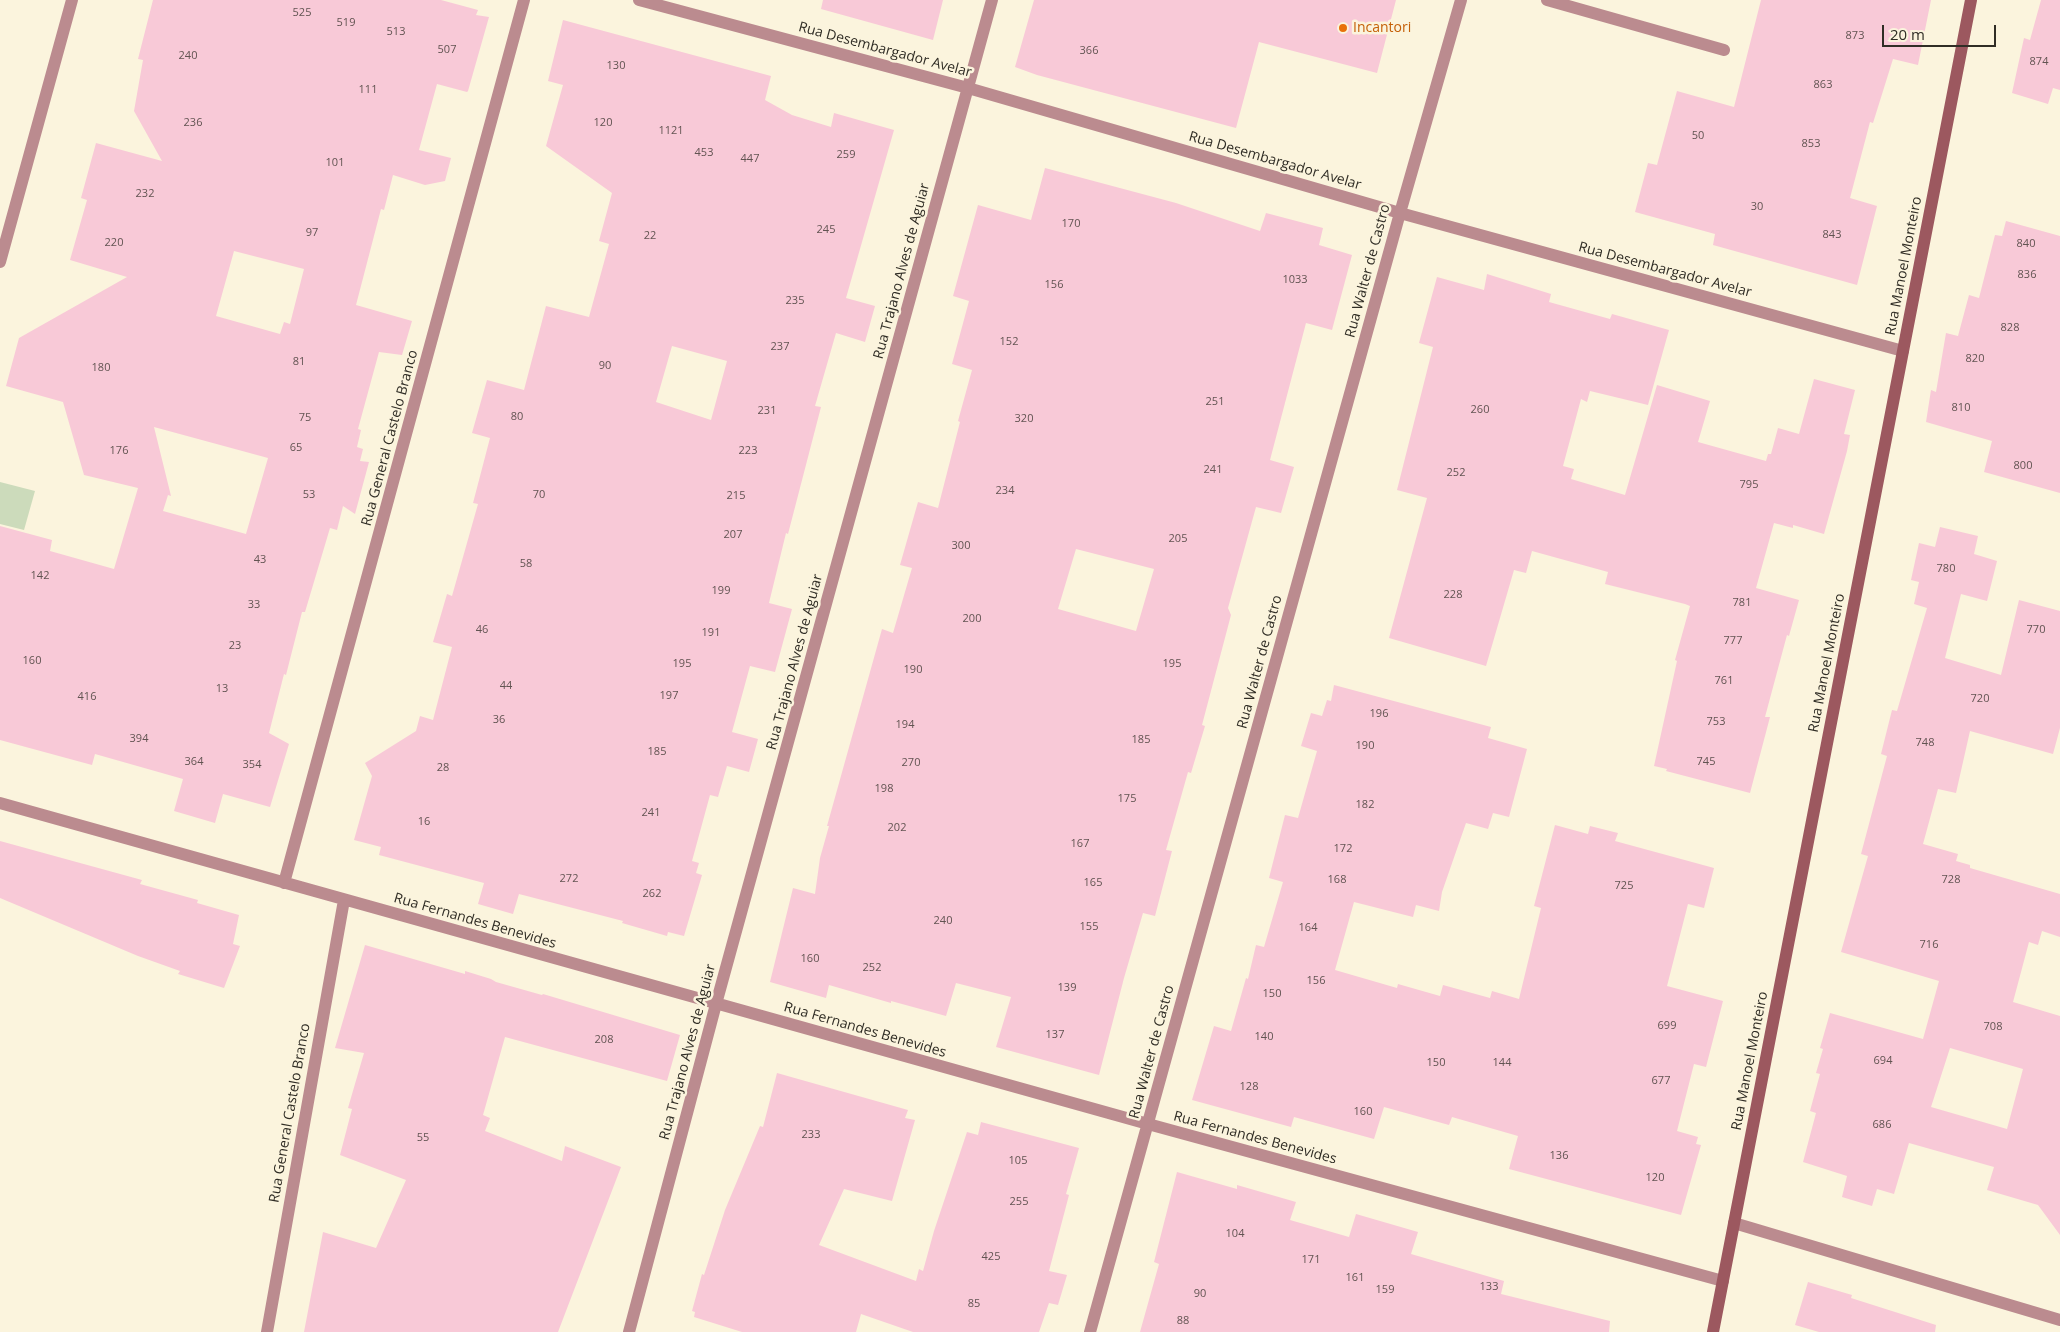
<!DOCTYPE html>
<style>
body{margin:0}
#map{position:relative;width:2060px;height:1332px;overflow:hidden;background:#fbf4dd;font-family:"Open Sans",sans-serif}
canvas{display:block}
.scale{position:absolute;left:1882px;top:25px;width:114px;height:22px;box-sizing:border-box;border:2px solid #302d25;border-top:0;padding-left:6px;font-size:15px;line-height:18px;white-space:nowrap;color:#302d25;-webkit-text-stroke:4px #fbf4dd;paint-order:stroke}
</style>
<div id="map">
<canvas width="2060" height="1332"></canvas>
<div class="scale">20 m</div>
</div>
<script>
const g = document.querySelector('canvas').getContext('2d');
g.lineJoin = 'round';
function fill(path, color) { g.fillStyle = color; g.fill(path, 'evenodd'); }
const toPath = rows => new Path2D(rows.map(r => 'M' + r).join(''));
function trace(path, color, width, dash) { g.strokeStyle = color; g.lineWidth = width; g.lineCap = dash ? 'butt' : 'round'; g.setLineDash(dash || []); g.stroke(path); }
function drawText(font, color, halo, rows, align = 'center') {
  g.font = font + ' "Open Sans",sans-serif'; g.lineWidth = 5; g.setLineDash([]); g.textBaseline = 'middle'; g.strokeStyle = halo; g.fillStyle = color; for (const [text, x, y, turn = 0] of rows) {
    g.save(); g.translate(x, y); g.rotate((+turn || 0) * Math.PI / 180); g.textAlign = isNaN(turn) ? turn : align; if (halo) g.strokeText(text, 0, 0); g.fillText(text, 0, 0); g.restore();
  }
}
fill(toPath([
 [0,482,35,491,24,530,0,524]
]), '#ccdbbb');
fill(toPath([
 [153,0,441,0,478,10,476,15,489,17,468,91,467,92,437,84,419,150,451,158,445,181,425,185,393,175,384,210,381,209,356,305,412,321,402,355,379,352,358,429,361,430,357,447,363,449,360,461,369,462,355,514,343,506,337,530,330,528,305,612,302,612,286,675,284,674,269,733,289,744,270,807,223,794,215,823,174,811,183,779,95,754,92,765,0,740,0,526,52,540,50,551,114,569,138,488,84,475,63,402,6,386,19,338,127,277,70,260,87,200,81,198,96,143,162,161,134,111,143,60,138,59],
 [234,251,304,269,290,324,284,322,280,334,216,316],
 [154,427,268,458,246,534,163,511,168,495,171,496],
 [823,0,943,0,933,40,821,9],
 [1034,0,1396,0,1377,73,1259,42,1236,128,1037,75,1015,67],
 [1761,0,1931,0,1918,65,1893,59,1873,123,1870,122,1850,198,1877,206,1857,285,1713,245,1715,234,1635,212,1648,163,1657,165,1677,91,1734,107],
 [2041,0,2060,0,2060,90,2053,88,2048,104,2012,93,2024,38,2030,40],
 [563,20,771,76,765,100,792,115,831,127,834,113,894,130,846,298,875,306,865,342,836,333,815,406,821,407,788,534,786,533,769,603,792,609,775,672,750,666,732,732,758,739,749,772,727,766,718,797,710,795,692,861,699,863,696,873,702,875,684,936,668,932,667,936,622,923,623,921,519,894,513,914,478,904,484,883,379,855,381,847,354,840,372,776,365,763,416,731,420,716,433,720,452,647,433,642,447,594,452,596,478,504,473,503,490,438,472,433,487,380,524,390,546,306,589,317,609,244,599,241,612,193,546,146,563,85,548,81],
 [672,346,727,361,711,420,656,402],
 [1045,168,1176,203,1260,231,1266,213,1323,228,1319,245,1352,255,1332,330,1306,323,1270,460,1294,467,1281,513,1256,507,1228,608,1231,615,1202,725,1205,726,1191,773,1188,772,1166,850,1172,851,1155,916,1143,913,1124,978,1099,1075,996,1047,1011,997,956,983,946,1016,891,1001,891,1003,829,985,826,998,770,982,793,888,815,894,820,858,829,826,827,826,882,629,893,633,912,568,900,565,918,502,938,508,960,422,958,421,972,370,952,364,969,301,953,296,978,205,1031,220],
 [1076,549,1154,569,1136,631,1058,609],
 [2006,221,2060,236,2060,493,1984,472,1992,441,1926,422,1931,390,1936,392,1946,333,1958,336,1969,295,1979,298,1995,235,2002,236],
 [1487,274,1551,294,1549,302,1610,319,1612,314,1669,330,1648,405,1590,391,1587,402,1581,399,1563,466,1574,469,1571,479,1625,495,1657,385,1710,401,1698,442,1766,461,1768,454,1771,454,1778,428,1799,434,1814,379,1855,390,1844,434,1850,435,1847,451,1824,534,1793,525,1793,528,1774,523,1756,588,1799,600,1789,636,1787,635,1765,717,1770,717,1750,793,1666,771,1667,769,1654,766,1677,661,1675,660,1690,606,1685,604,1605,584,1608,572,1532,551,1526,573,1514,570,1486,666,1389,638,1427,498,1397,490,1433,347,1419,343,1437,277,1484,290],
 [1940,527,1978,536,1974,554,1997,561,1987,601,1961,594,1945,658,2001,675,2019,600,2060,611,2060,728,2053,754,1970,731,1956,793,1938,789,1923,844,1958,854,1956,861,1970,865,1970,868,2060,894,2060,937,2042,931,2038,945,2029,942,2013,1002,2060,1016,2060,1235,2038,1205,1987,1190,1994,1167,1909,1143,1894,1194,1877,1189,1872,1206,1842,1197,1847,1176,1803,1162,1816,1113,1810,1111,1820,1074,1816,1073,1823,1049,1820,1048,1830,1013,1923,1039,1939,981,1841,952,1868,856,1861,854,1887,756,1881,754,1892,710,1897,711,1927,608,1914,604,1919,582,1911,580,1919,543,1935,547],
 [1950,1048,2023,1069,2007,1129,1931,1107],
 [1334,685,1491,727,1488,738,1527,749,1509,817,1493,813,1488,829,1466,823,1442,892,1439,911,1416,905,1413,917,1354,902,1335,970,1397,988,1398,984,1440,996,1443,985,1490,998,1492,991,1519,999,1541,908,1534,906,1555,825,1588,834,1590,826,1618,833,1615,841,1714,868,1704,908,1688,904,1667,986,1723,1001,1706,1067,1694,1064,1677,1131,1698,1137,1696,1144,1701,1145,1681,1215,1509,1169,1518,1136,1452,1117,1449,1125,1384,1107,1374,1139,1294,1117,1291,1127,1192,1100,1214,1026,1231,1031,1246,978,1248,979,1256,945,1264,947,1283,882,1269,878,1285,815,1298,818,1317,751,1301,746,1311,713,1322,716,1327,700,1331,701],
 [0,841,142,880,140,884,198,900,197,903,239,915,233,944,240,946,224,988,178,974,180,971,138,956,0,898],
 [365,945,465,974,465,971,491,979,496,982,542,995,543,994,680,1035,667,1081,505,1037,483,1115,490,1118,485,1131,562,1161,565,1146,621,1167,558,1332,304,1332,323,1232,376,1248,406,1180,340,1155,352,1109,348,1108,364,1053,335,1048],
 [777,1073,908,1110,905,1118,915,1120,892,1201,844,1189,819,1245,916,1281,919,1269,923,1271,934,1231,967,1132,978,1135,981,1122,1079,1148,1066,1194,1069,1195,1049,1271,1067,1275,1058,1305,1049,1303,1039,1332,913,1332,861,1314,856,1332,742,1332,694,1317,695,1312,692,1311,702,1274,704,1275,725,1210,760,1126,763,1127],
 [1177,1172,1237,1189,1237,1185,1296,1202,1290,1220,1349,1237,1356,1214,1418,1232,1411,1254,1504,1281,1501,1294,1610,1321,1609,1332,1140,1332,1159,1264,1154,1262],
 [1808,1282,1852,1295,1851,1298,1936,1325,1935,1332,1819,1332,1795,1325]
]), '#f8c9d7');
trace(toPath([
 [1547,0,1724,50],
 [1734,1223,2060,1320]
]), '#bb8b8f', 12);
trace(toPath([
 [639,0,968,88,1400,213,1903,351],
 [0,262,72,0],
 [0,803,1148,1124,1723,1281],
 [284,883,524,0],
 [267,1332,344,900],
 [629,1332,716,1004,992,0],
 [1090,1332,1400,213,1461,0]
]), '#bb8b8f', 12);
trace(toPath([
 [1713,1332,1971,0]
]), '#9c585f', 12);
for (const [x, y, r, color] of [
 [1343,28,5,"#e8710a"]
]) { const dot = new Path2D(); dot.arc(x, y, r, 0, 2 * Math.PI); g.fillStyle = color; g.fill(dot); trace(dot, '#fbf4dd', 2); }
drawText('11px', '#625452', null, [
 ["525",302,13],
 ["519",346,23],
 ["513",396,32],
 ["873",1855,36],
 ["507",447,50],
 ["366",1089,51],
 ["240",188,56],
 ["874",2039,62],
 ["130",616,66],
 ["863",1823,85],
 ["111",368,90],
 ["236",193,123],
 ["120",603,123],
 ["1121",671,131],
 ["50",1698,136],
 ["853",1811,144],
 ["453",704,153],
 ["259",846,155],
 ["447",750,159],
 ["101",335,163],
 ["232",145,194],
 ["30",1757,207],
 ["170",1071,224],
 ["245",826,230],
 ["97",312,233],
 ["843",1832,235],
 ["22",650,236],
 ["220",114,243],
 ["840",2026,244],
 ["836",2027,275],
 ["1033",1295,280],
 ["156",1054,285],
 ["235",795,301],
 ["828",2010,328],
 ["152",1009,342],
 ["237",780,347],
 ["820",1975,359],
 ["81",299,362],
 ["90",605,366],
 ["180",101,368],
 ["251",1215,402],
 ["810",1961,408],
 ["260",1480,410],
 ["231",767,411],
 ["80",517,417],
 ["75",305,418],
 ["320",1024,419],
 ["65",296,448],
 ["176",119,451],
 ["223",748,451],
 ["800",2023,466],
 ["241",1213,470],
 ["252",1456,473],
 ["795",1749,485],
 ["234",1005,491],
 ["53",309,495],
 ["70",539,495],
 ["215",736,496],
 ["207",733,535],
 ["205",1178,539],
 ["300",961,546],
 ["43",260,560],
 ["58",526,564],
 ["780",1946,569],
 ["142",40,576],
 ["199",721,591],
 ["228",1453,595],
 ["781",1742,603],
 ["33",254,605],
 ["200",972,619],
 ["46",482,630],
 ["770",2036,630],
 ["191",711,633],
 ["777",1733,641],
 ["23",235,646],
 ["160",32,661],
 ["195",682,664],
 ["195",1172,664],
 ["190",913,670],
 ["761",1724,681],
 ["44",506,686],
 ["13",222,689],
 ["197",669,696],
 ["416",87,697],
 ["720",1980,699],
 ["196",1379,714],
 ["36",499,720],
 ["753",1716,722],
 ["194",905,725],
 ["394",139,739],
 ["185",1141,740],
 ["748",1925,743],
 ["190",1365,746],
 ["185",657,752],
 ["364",194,762],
 ["745",1706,762],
 ["270",911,763],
 ["354",252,765],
 ["28",443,768],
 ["198",884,789],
 ["175",1127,799],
 ["182",1365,805],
 ["241",651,813],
 ["16",424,822],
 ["202",897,828],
 ["167",1080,844],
 ["172",1343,849],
 ["272",569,879],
 ["168",1337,880],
 ["728",1951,880],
 ["165",1093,883],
 ["725",1624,886],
 ["262",652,894],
 ["240",943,921],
 ["155",1089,927],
 ["164",1308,928],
 ["716",1929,945],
 ["160",810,959],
 ["252",872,968],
 ["156",1316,981],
 ["139",1067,988],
 ["150",1272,994],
 ["699",1667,1026],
 ["708",1993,1027],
 ["137",1055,1035],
 ["140",1264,1037],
 ["208",604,1040],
 ["694",1883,1061],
 ["150",1436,1063],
 ["144",1502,1063],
 ["677",1661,1081],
 ["128",1249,1087],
 ["160",1363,1112],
 ["686",1882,1125],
 ["233",811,1135],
 ["55",423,1138],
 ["136",1559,1156],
 ["105",1018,1161],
 ["120",1655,1178],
 ["255",1019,1202],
 ["104",1235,1234],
 ["425",991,1257],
 ["171",1311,1260],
 ["161",1355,1278],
 ["133",1489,1287],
 ["159",1385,1290],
 ["90",1200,1294],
 ["85",974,1304],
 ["88",1183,1321]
]);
drawText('14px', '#c56008', '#fbf4dd', [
 ["Incantori",1353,28]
], 'left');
drawText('14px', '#302d25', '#fbf4dd', [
 ["Rua Desembargador Avelar",885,50,15],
 ["Rua Desembargador Avelar",1275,161,16],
 ["Rua Manoel Monteiro",1904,266,-79],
 ["Rua Desembargador Avelar",1665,270,15],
 ["Rua Trajano Alves de Aguiar",902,271,-75],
 ["Rua Walter de Castro",1368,271,-75],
 ["Rua General Castelo Branco",390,438,-75],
 ["Rua Trajano Alves de Aguiar",795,662,-75],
 ["Rua Walter de Castro",1260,662,-75],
 ["Rua Manoel Monteiro",1827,663,-79],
 ["Rua Fernandes Benevides",475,921,16],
 ["Rua Fernandes Benevides",865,1030,16],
 ["Rua Trajano Alves de Aguiar",688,1052,-75],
 ["Rua Walter de Castro",1152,1052,-75],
 ["Rua Manoel Monteiro",1750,1061,-79],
 ["Rua General Castelo Branco",290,1113,-80],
 ["Rua Fernandes Benevides",1255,1138,15]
]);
</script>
